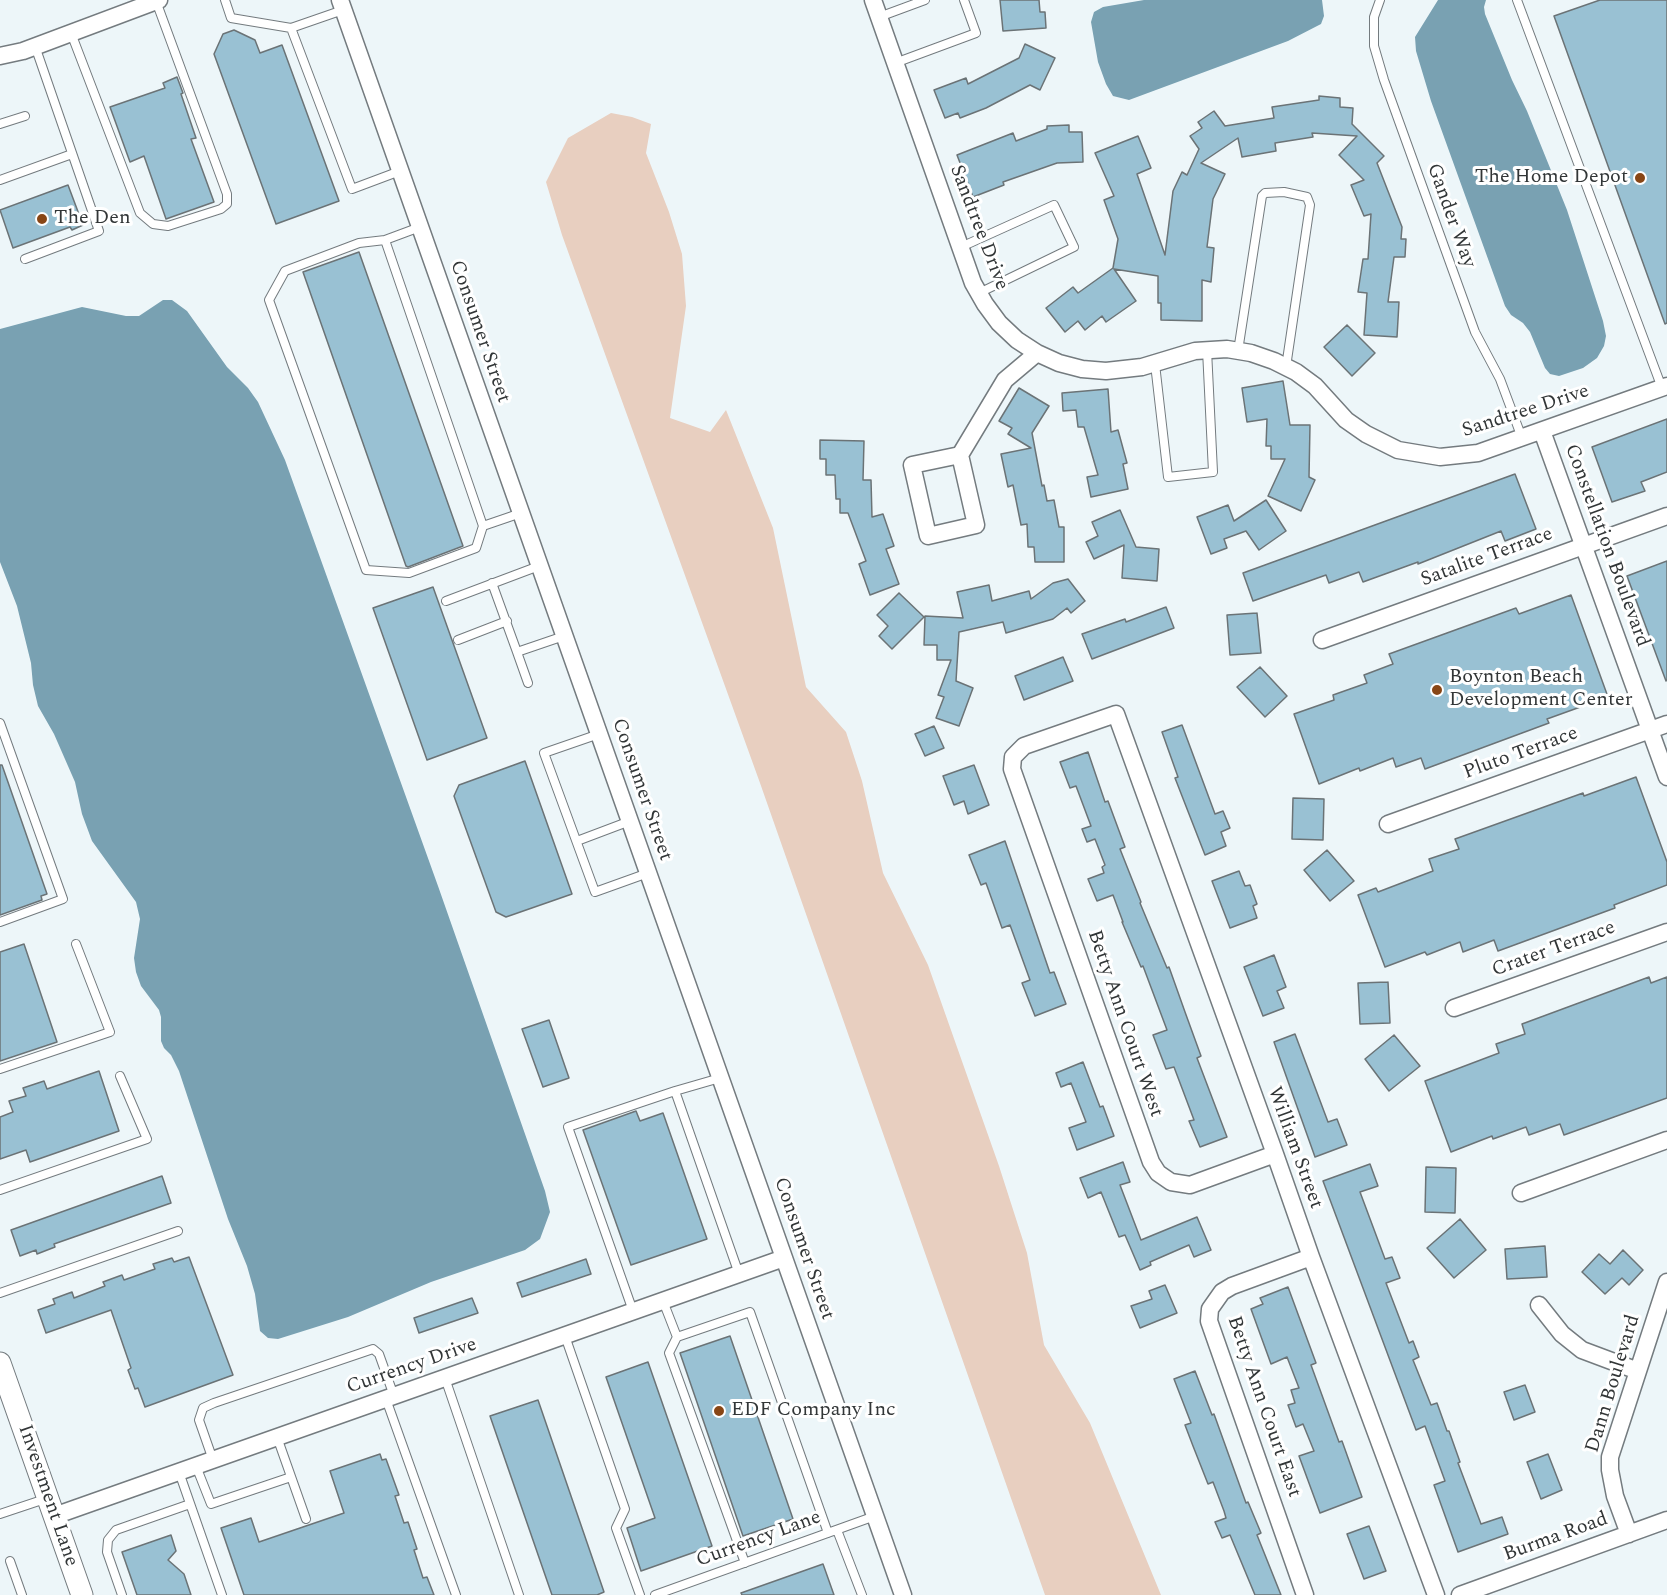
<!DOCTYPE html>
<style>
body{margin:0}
canvas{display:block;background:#edf6f9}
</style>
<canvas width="1667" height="1595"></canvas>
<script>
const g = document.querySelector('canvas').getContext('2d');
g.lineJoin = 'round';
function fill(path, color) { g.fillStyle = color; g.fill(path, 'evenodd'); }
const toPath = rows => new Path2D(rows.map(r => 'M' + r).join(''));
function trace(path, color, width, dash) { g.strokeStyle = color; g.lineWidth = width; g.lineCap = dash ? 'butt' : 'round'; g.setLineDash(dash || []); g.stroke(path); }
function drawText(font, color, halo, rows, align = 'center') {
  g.font = font + ' Spectral,serif'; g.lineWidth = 6; g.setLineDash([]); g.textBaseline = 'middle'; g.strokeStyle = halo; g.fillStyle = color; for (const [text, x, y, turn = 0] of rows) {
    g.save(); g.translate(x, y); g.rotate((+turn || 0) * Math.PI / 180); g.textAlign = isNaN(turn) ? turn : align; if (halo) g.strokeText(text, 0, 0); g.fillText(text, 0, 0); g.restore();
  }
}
fill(toPath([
 [611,113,632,117,651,124,646,153,669,212,682,254,686,306,670,418,710,432,726,410,773,528,806,687,846,732,862,781,883,873,928,965,999,1166,1027,1253,1044,1345,1090,1423,1161,1595,1045,1595,760,783,562,235,546,182,568,138]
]), '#e8cfc0');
fill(toPath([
 [1144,0,1322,0,1324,16,1321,24,1288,41,1129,100,1113,96,1106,84,1098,62,1091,22,1094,12,1103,7],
 [1438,0,1486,0,1484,7,1485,14,1512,80,1527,111,1567,210,1603,321,1606,336,1604,346,1597,358,1583,368,1559,376,1550,374,1545,368,1530,332,1523,323,1511,315,1505,306,1431,101,1416,51,1415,37],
 [163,300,172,300,187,311,227,367,248,388,258,402,285,460,438,886,545,1191,550,1212,540,1239,525,1250,431,1282,348,1317,278,1339,268,1338,260,1331,255,1294,247,1266,228,1219,179,1071,171,1055,164,1048,161,1041,161,1017,159,1010,141,986,136,972,134,958,140,919,136,902,92,841,82,814,75,782,54,734,38,706,33,685,31,663,17,606,0,562,0,329,82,307,126,316,139,316]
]), '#79a1b2');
const building = toPath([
 [1000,0,1039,0,1040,12,1045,12,1046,28,1003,31,1000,0],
 [1600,0,1667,0,1667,323,1665,324,1554,16,1600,0],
 [234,30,255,40,260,53,282,45,339,201,276,224,214,54,223,34,234,30],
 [1025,44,1055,58,1040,90,1030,85,986,108,960,118,958,113,945,118,934,90,966,78,968,84,1019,58,1025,44],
 [177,77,183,93,181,94,196,138,191,139,214,202,166,219,144,156,130,162,110,107,165,88,163,83,177,77],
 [1319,96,1340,98,1340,107,1353,108,1352,124,1384,156,1377,163,1402,227,1401,239,1406,239,1405,257,1394,257,1388,302,1399,302,1397,337,1364,335,1367,293,1358,292,1363,259,1368,259,1371,214,1364,216,1351,185,1364,180,1339,155,1357,136,1312,133,1313,137,1275,143,1276,151,1242,157,1238,138,1201,163,1225,174,1213,199,1207,247,1214,248,1211,282,1202,280,1202,321,1161,320,1161,303,1158,303,1158,276,1114,269,1136,301,1106,322,1102,316,1085,330,1078,321,1065,332,1046,308,1073,287,1078,293,1113,268,1118,239,1104,200,1114,196,1095,153,1138,136,1151,168,1137,174,1165,255,1173,191,1182,172,1187,175,1199,149,1190,136,1202,128,1198,122,1214,111,1225,126,1274,118,1272,107,1319,100,1319,96],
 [1069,125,1069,132,1082,132,1083,162,1057,163,1003,182,1004,185,973,197,957,155,1013,133,1016,141,1047,129,1047,126,1069,125],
 [68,185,83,225,72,230,70,227,13,248,0,210,68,185],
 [359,252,463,546,408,567,406,566,303,272,359,252],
 [1347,325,1375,353,1352,376,1324,347,1347,325],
 [1283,381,1290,425,1310,425,1309,477,1315,480,1301,511,1268,496,1285,459,1271,459,1271,446,1266,446,1267,419,1247,422,1242,388,1283,381],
 [1019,388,1049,406,1032,433,1042,486,1044,485,1047,501,1054,500,1059,527,1064,527,1064,562,1035,562,1034,547,1028,547,1027,524,1021,525,1013,485,1008,487,1001,454,1031,448,1008,434,1012,428,999,421,1019,388],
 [1108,389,1111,432,1118,430,1127,463,1123,464,1128,489,1091,497,1087,477,1098,475,1084,427,1078,427,1076,410,1063,411,1062,393,1108,389],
 [1667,419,1667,472,1641,482,1645,491,1612,502,1592,447,1667,419],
 [820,440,864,441,863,480,871,480,872,517,883,514,894,546,886,549,899,584,870,595,859,564,866,561,848,513,840,513,840,499,836,499,835,475,826,475,826,459,820,459,820,440],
 [1515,474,1536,529,1505,541,1501,531,1418,564,1418,562,1363,582,1359,572,1329,583,1326,575,1253,601,1243,573,1515,474],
 [1266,500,1286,531,1259,550,1246,531,1224,539,1227,548,1211,554,1197,517,1228,505,1234,521,1266,500],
 [1120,510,1136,547,1159,549,1157,581,1122,578,1124,545,1094,559,1086,542,1098,536,1092,522,1120,510],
 [1667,561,1667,680,1666,681,1627,576,1667,561],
 [1068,579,1085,601,1071,613,1067,608,1053,619,1006,633,1003,622,959,632,956,681,973,688,959,726,936,718,944,697,938,695,951,660,937,660,937,645,924,645,925,616,963,618,957,592,989,585,992,601,1029,591,1031,599,1053,583,1068,579],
 [433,587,487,738,427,760,373,608,433,587],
 [899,593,924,617,892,649,879,636,888,626,877,615,899,593],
 [1571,595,1608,697,1547,719,1549,723,1425,769,1421,758,1396,767,1393,758,1360,771,1359,768,1319,784,1294,714,1334,700,1333,695,1367,683,1364,675,1393,664,1389,654,1516,608,1519,614,1571,595],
 [1166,607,1174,628,1092,659,1082,634,1125,619,1126,622,1166,607],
 [1257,613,1261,653,1230,655,1227,615,1257,613],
 [1063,657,1073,681,1024,700,1015,676,1063,657],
 [1260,667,1287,696,1265,717,1237,687,1260,667],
 [1182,725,1215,814,1223,811,1230,828,1221,832,1226,846,1205,855,1175,778,1178,777,1162,732,1182,725],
 [934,726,944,748,925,756,915,734,934,726],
 [1088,752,1105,802,1108,801,1125,847,1120,849,1141,902,1140,903,1167,968,1169,967,1185,1012,1201,1056,1197,1058,1227,1137,1200,1147,1189,1121,1194,1120,1174,1067,1166,1069,1153,1035,1167,1030,1143,966,1141,967,1122,922,1123,922,1113,895,1097,901,1088,879,1104,873,1102,867,1105,865,1095,839,1087,842,1082,829,1091,826,1076,786,1070,788,1060,762,1088,752],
 [525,761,572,894,506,917,496,912,454,796,459,785,525,761],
 [0,765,2,765,47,894,41,896,42,900,0,915,0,765],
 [974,765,989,805,968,814,964,801,954,805,943,776,974,765],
 [1636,777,1667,862,1667,885,1614,905,1615,908,1498,951,1494,940,1463,952,1460,942,1427,955,1425,952,1385,967,1358,895,1376,888,1378,892,1433,871,1429,859,1459,849,1455,839,1583,793,1584,796,1636,777],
 [1293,798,1324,799,1323,840,1292,839,1293,798],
 [1005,841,1050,973,1054,972,1066,1004,1035,1016,1022,983,1030,980,1010,925,1002,928,986,883,981,885,969,855,1005,841],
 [1327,850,1354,881,1330,901,1304,870,1327,850],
 [1239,871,1245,886,1250,885,1257,904,1253,906,1257,918,1230,928,1212,881,1239,871],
 [24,944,57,1042,0,1061,0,952,24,944],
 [1274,955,1286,987,1277,991,1284,1008,1263,1016,1244,967,1274,955],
 [1649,977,1651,983,1667,977,1667,1098,1564,1135,1560,1124,1529,1135,1526,1127,1493,1139,1492,1136,1451,1152,1425,1081,1499,1053,1496,1044,1525,1034,1522,1024,1649,977],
 [1388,982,1390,1023,1360,1024,1358,983,1388,982],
 [549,1020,569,1078,543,1087,522,1029,549,1020],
 [1295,1034,1328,1122,1337,1119,1347,1145,1315,1157,1274,1042,1295,1034],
 [1394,1035,1420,1066,1389,1091,1365,1059,1394,1035],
 [1083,1062,1100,1107,1103,1106,1114,1136,1077,1150,1069,1128,1086,1122,1071,1083,1061,1087,1056,1073,1083,1062],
 [99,1071,119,1131,30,1162,26,1150,0,1159,0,1117,13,1112,9,1101,26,1096,23,1088,44,1081,47,1089,99,1071],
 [636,1111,640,1121,663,1113,707,1239,631,1265,583,1130,636,1111],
 [1123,1162,1130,1182,1120,1185,1141,1240,1197,1217,1211,1250,1194,1257,1189,1245,1150,1262,1151,1265,1140,1270,1125,1235,1119,1237,1101,1192,1088,1198,1080,1178,1123,1162],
 [1370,1164,1378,1186,1360,1192,1385,1259,1392,1257,1400,1278,1386,1283,1409,1343,1413,1341,1419,1357,1413,1360,1431,1405,1437,1403,1447,1431,1449,1431,1460,1462,1458,1463,1481,1524,1502,1517,1508,1534,1458,1552,1434,1485,1445,1481,1425,1426,1416,1430,1323,1181,1370,1164],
 [1426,1167,1456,1168,1455,1213,1425,1212,1426,1167],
 [162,1176,171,1203,54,1244,55,1247,37,1254,36,1250,20,1256,11,1230,162,1176],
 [1460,1219,1486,1250,1454,1278,1427,1248,1460,1219],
 [1545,1246,1547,1277,1507,1279,1505,1249,1545,1246],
 [1623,1250,1643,1270,1629,1285,1622,1278,1605,1294,1582,1272,1599,1254,1610,1264,1623,1250],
 [189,1257,233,1375,145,1407,138,1388,135,1389,128,1370,131,1368,111,1310,46,1333,38,1310,55,1304,53,1299,72,1292,74,1298,105,1286,103,1282,122,1275,124,1280,155,1269,153,1264,172,1258,174,1262,189,1257],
 [586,1259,591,1274,522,1297,517,1283,586,1259],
 [1165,1285,1177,1313,1140,1328,1131,1306,1152,1299,1149,1291,1165,1285],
 [1288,1287,1316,1363,1311,1365,1339,1442,1342,1441,1362,1497,1320,1513,1299,1456,1314,1451,1303,1424,1296,1427,1288,1405,1295,1403,1291,1390,1299,1388,1287,1357,1271,1364,1251,1309,1263,1304,1260,1298,1288,1287],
 [472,1298,478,1313,419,1333,414,1318,472,1298],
 [730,1336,793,1519,743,1536,680,1353,730,1336],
 [648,1362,712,1546,641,1571,627,1528,655,1518,606,1377,648,1362],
 [1195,1371,1212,1415,1214,1414,1246,1503,1248,1502,1261,1533,1257,1535,1281,1595,1255,1595,1230,1535,1222,1538,1215,1522,1226,1518,1224,1511,1213,1482,1208,1484,1193,1446,1185,1425,1191,1423,1174,1379,1195,1371],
 [1525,1385,1535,1412,1514,1420,1504,1392,1525,1385],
 [538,1400,604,1592,597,1595,552,1595,490,1416,538,1400],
 [380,1454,382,1460,386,1459,399,1495,395,1496,404,1523,408,1522,417,1549,414,1550,423,1578,427,1577,434,1595,244,1595,221,1528,251,1518,259,1542,344,1513,330,1471,380,1454],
 [1548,1454,1562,1490,1541,1499,1527,1462,1548,1454],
 [1369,1526,1386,1571,1364,1579,1347,1534,1369,1526],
 [171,1535,176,1551,168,1560,184,1574,191,1595,137,1595,122,1552,171,1535],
 [823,1564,834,1595,742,1595,741,1593,823,1564]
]);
fill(building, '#99c1d3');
trace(building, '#6b7376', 1.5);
const service = toPath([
 [225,0,231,18,291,28,352,189,400,171],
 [1380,0,1374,17,1374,46,1384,80,1475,332,1500,379,1522,438],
 [1517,0,1662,388],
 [879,17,925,0],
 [291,28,343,10],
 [71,33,140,213,153,224,168,226,221,209,227,204,227,194,156,1],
 [895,63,976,33,964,0],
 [0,124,25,116],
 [0,180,72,154],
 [420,227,385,240,483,526,521,513],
 [385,240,359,243,285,271,269,300,366,570,409,573,476,548,483,526],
 [961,247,1054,205,1074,247,979,293],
 [25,259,99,231,35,46],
 [1238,351,1262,196,1265,193,1284,192,1307,197,1310,205,1286,367],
 [1155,364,1168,477,1213,472,1207,350],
 [492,583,517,652,564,636],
 [446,601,539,566],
 [458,640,507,621],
 [517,652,528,683],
 [0,723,63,899,0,922],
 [599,734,544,753,595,892,648,873],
 [577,841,630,821],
 [0,1069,110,1032,76,944],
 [720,1078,675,1091,739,1274],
 [0,1190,147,1139,120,1076],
 [0,1293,178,1231],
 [663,1301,677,1337,750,1312,828,1533],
 [633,1311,568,1127,675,1091],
 [565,1336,625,1509,616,1528,640,1595],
 [677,1337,669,1353,745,1563],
 [445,1378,519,1595],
 [386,1399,456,1595],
 [277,1437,306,1519],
 [213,1460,199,1420,203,1408,214,1403,373,1349,379,1354,394,1396],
 [196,1466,211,1504,291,1477],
 [179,1472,222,1595],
 [0,1514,48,1498],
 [837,1530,862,1595],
 [10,1561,22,1595],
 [122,1595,107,1552,108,1540,116,1530,190,1504],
 [655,1595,875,1516]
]);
const minor = toPath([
 [340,0,903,1595],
 [873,0,973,283,985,304,999,323,1017,340,1037,353,1059,363,1082,369,1106,371,1142,367,1195,351,1227,349,1251,353,1274,361,1296,372,1315,386,1346,420,1366,434,1398,450,1440,457,1478,453,1667,386],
 [0,56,23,51,159,0],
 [1542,431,1667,777],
 [960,455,976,525,928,536,912,465,960,455,1005,380,1037,353],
 [1322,640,1667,516],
 [1388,824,1667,724],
 [1454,1008,1667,932],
 [1275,1154,1190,1185,1171,1182,1158,1173,1151,1162,1012,769,1013,757,1024,746,1116,714,1275,1154,1311,1257,1436,1595],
 [1521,1193,1667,1140],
 [1539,1305,1562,1334,1582,1350,1638,1371],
 [54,1516,784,1258],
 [1629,1534,1615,1496,1610,1470,1610,1457,1667,1282],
 [1305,1595,1209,1321,1210,1309,1222,1292,1232,1286,1311,1257],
 [1460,1595,1667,1520]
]);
const tertiary = toPath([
 [0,1363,82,1595]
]);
trace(service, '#747b7f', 10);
trace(minor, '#747b7f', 19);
trace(tertiary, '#747b7f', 23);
trace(service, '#fff', 8);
trace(minor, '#fff', 16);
trace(tertiary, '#fff', 21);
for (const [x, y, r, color] of [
 [1640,178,6,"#884615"],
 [42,219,6,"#884615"],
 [1437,690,6,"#884615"],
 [719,1411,6,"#884615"]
]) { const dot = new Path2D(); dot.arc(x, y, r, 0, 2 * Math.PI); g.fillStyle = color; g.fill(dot); trace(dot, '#fff', 2); }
drawText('20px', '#323637', '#fff', [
 ["The Home Depot",1628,178,"right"],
 ["The Den",54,219],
 ["Boynton Beach",1449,678],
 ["Development Center",1449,701],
 ["EDF Company Inc",731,1411]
], 'left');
drawText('20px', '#323637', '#fff', [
 ["Gander Way",1450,216,70],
 ["Sandtree Drive",978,228,69],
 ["Consumer Street",479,332,71],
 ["Sandtree Drive",1526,412,-18],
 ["Constellation Boulevard",1606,546,70],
 ["Satalite Terrace",1487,558,-20],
 ["Pluto Terrace",1521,754,-20],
 ["Consumer Street",641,790,71],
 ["Crater Terrace",1554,950,-20],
 ["Betty Ann Court West",1124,1024,71],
 ["William Street",1294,1148,70],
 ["Consumer Street",803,1249,71],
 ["Currency Drive",412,1367,-19],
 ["Dann Boulevard",1614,1384,-73],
 ["Betty Ann Court East",1263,1407,71],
 ["Investment Lane",47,1496,71],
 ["Burma Road",1556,1538,-20],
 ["Currency Lane",759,1540,-20]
]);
</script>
